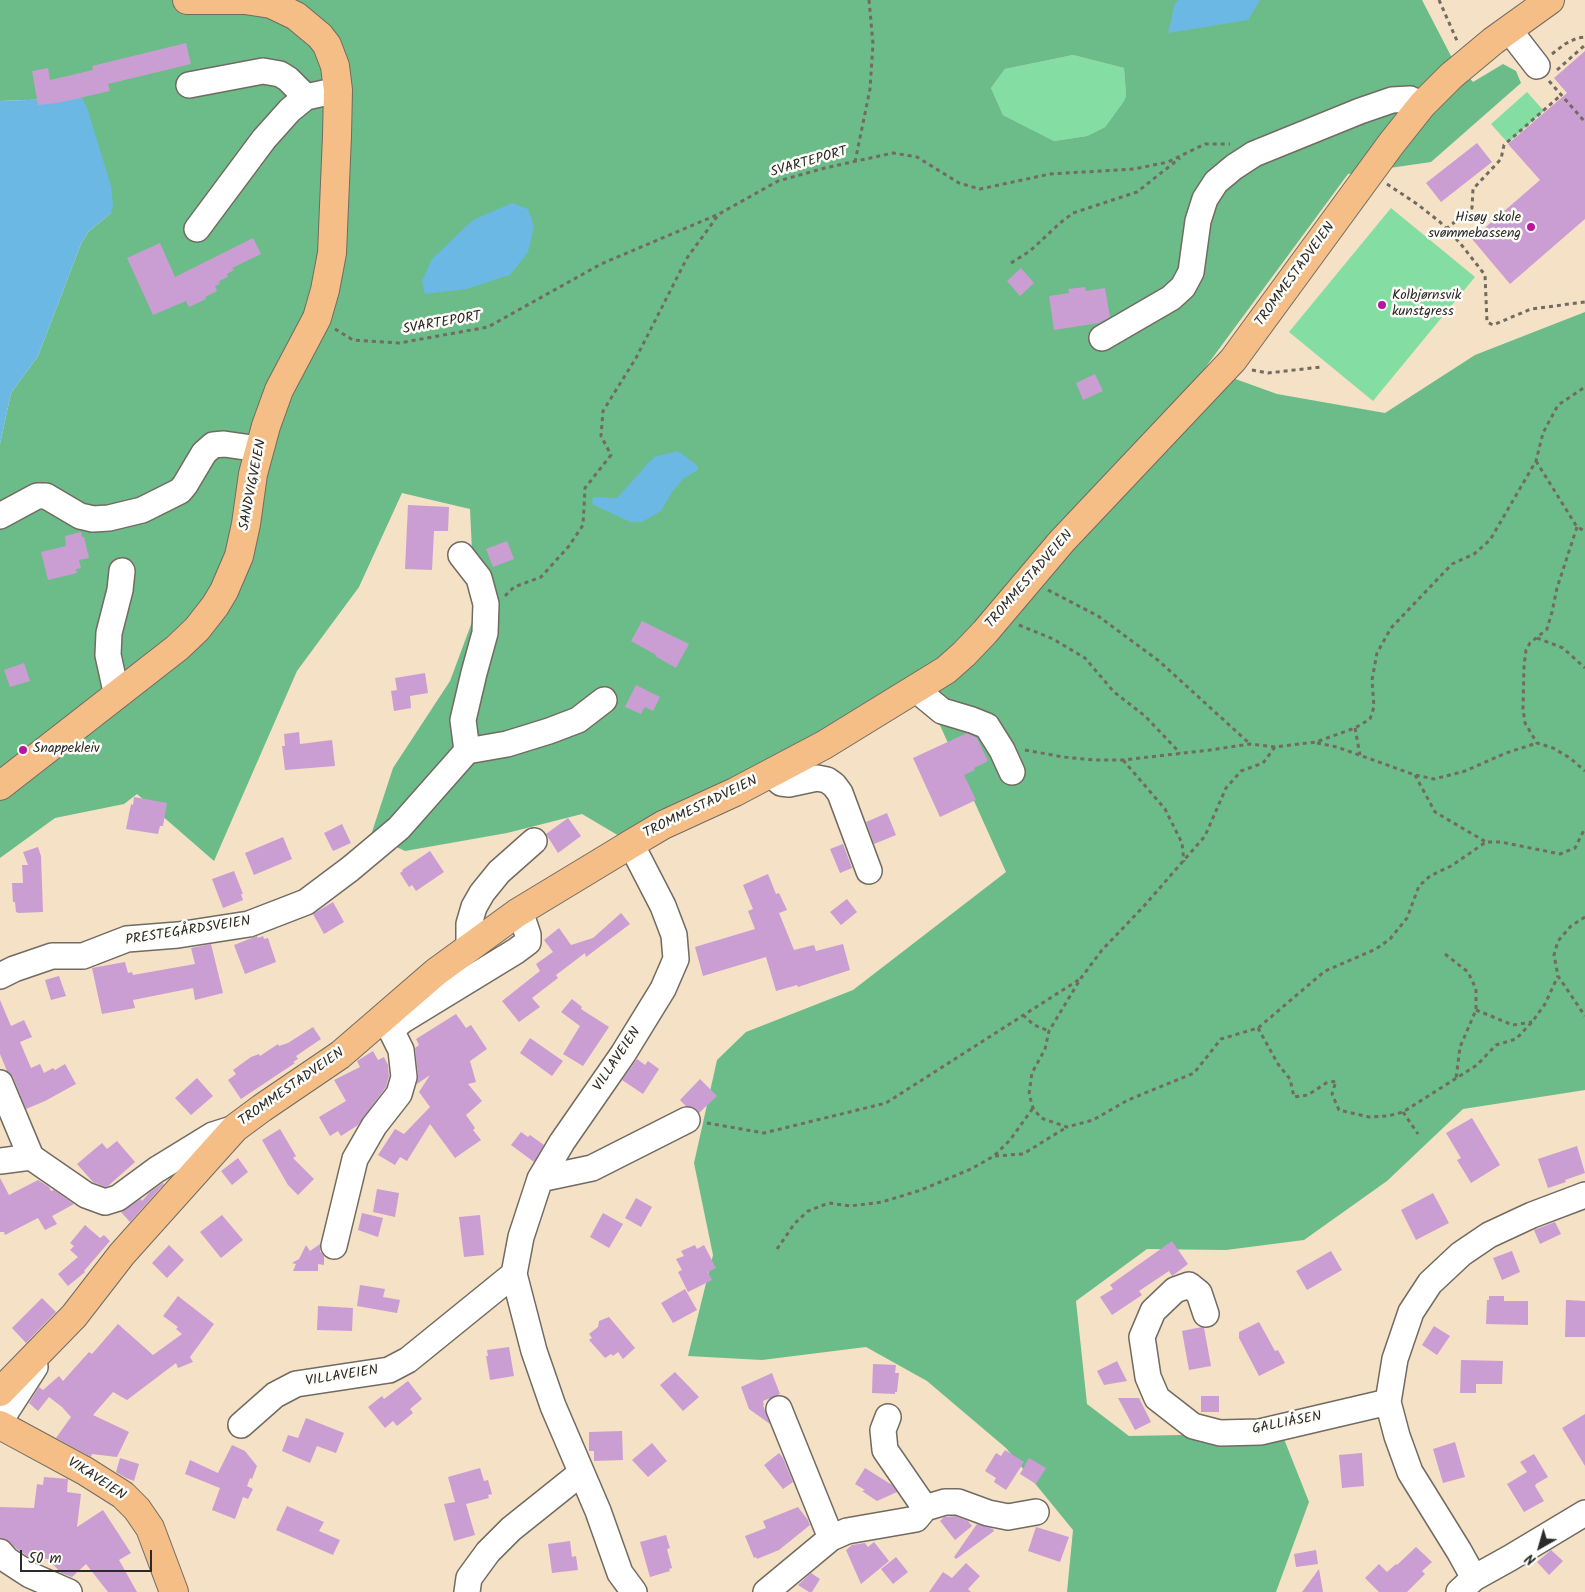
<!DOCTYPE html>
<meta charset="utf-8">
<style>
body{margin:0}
#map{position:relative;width:1585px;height:1592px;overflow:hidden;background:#f4e1c6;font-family:Kalam,sans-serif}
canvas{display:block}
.north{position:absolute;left:1515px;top:1522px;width:50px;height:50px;-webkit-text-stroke:4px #fdfcf7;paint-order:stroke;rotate:218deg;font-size:14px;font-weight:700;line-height:20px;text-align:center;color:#2b2b2b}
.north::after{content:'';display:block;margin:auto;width:18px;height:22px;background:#2b2b2b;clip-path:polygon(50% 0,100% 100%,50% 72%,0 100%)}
.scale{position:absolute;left:20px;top:1550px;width:132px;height:22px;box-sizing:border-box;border:2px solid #2b2b2b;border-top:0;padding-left:6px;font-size:15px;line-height:18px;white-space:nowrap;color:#2b2b2b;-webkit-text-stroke:4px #fdfcf7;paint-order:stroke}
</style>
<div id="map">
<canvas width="1585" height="1592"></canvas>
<div class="north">N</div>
<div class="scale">50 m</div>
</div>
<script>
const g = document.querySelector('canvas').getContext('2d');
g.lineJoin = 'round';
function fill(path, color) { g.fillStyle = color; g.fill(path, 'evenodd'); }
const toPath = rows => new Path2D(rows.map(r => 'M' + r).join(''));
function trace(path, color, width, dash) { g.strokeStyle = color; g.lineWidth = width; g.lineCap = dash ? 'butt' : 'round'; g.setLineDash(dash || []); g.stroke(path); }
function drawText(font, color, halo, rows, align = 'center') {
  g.font = font + ' Kalam,sans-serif'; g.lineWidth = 5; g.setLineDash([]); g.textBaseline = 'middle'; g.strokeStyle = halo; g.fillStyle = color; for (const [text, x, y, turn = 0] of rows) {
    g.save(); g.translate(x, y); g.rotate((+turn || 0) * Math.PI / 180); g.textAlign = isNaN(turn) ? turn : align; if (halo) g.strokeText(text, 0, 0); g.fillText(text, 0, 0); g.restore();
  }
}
fill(toPath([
 [1073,55,1124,68,1126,96,1124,101,1105,127,1087,136,1054,141,1003,115,991,88,1005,69],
 [1527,92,1544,111,1508,143,1491,124],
 [1391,208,1475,277,1373,401,1289,332]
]), '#84dda3');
fill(toPath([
 [0,0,1422,0,1451,56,1473,82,1503,64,1516,71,1521,83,1431,162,1348,174,1205,368,1277,394,1385,413,1475,355,1585,312,1585,1090,1463,1109,1387,1181,1304,1240,1226,1250,1147,1249,1076,1301,1087,1404,1129,1436,1234,1434,1284,1439,1309,1502,1276,1592,1067,1592,1073,1530,1006,1448,927,1381,866,1347,762,1360,688,1356,713,1255,694,1163,717,1060,746,1032,853,990,1006,872,925,692,631,843,582,814,507,833,405,851,371,835,393,768,450,681,475,614,470,509,402,493,359,587,297,671,214,861,137,794,124,804,55,818,0,858,0,444,11,393,38,356,81,244,88,232,111,213,82,98,0,101],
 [1073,55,1124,68,1126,96,1124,101,1105,127,1087,136,1054,141,1003,115,991,88,1005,69]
]), '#6bbc89');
fill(toPath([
 [1179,0,1260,0,1248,20,1168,33,1175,3],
 [82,98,87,108,111,186,113,205,111,213,88,232,81,244,38,356,11,393,0,444,0,101],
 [512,203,528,209,534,227,528,252,510,275,466,289,425,294,422,281,432,259,473,220],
 [678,451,698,466,698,470,684,478,672,492,661,511,642,522,630,522,592,504,593,497,617,498,654,457]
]), '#6cb8e5');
fill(toPath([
 [186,43,191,64,108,84,110,91,57,103,38,105,32,71,48,68,50,80,93,70,92,66],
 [1585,51,1585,219,1510,284,1472,239,1540,180,1508,144,1567,93,1554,78],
 [1477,143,1492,162,1441,202,1426,183],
 [253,238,261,254,232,268,234,270,227,274,228,277,219,281,220,284,215,286,217,291,205,297,206,299,189,307,186,301,153,315,127,258,160,243,175,277],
 [1021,268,1034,283,1020,296,1007,281],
 [1085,287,1086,291,1105,288,1110,317,1099,323,1054,330,1049,296,1069,293,1068,289],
 [1095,374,1103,391,1083,400,1076,383],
 [408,505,449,507,448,531,434,531,432,570,405,569],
 [81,532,82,537,84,537,89,558,79,560,81,568,76,569,77,573,48,580,41,552,66,546,65,536],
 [507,541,514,559,493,567,486,549],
 [642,621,689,644,676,668,655,656,656,655,631,641],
 [24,663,30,681,10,687,4,670],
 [425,673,428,693,410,696,411,708,394,711,391,691,397,690,395,678],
 [636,685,660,697,653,711,645,707,641,714,625,707],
 [299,732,300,744,332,740,335,766,285,770,282,746,285,746,284,734],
 [967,733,977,738,988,761,974,768,975,770,964,775,976,800,940,817,913,758],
 [134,797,167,803,163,826,160,826,158,834,126,829,131,804,133,805],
 [887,813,896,835,874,844,866,822],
 [568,818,581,836,558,853,546,834],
 [342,824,351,843,333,851,324,833],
 [283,837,292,859,254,875,245,853],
 [843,844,852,868,840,873,830,849],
 [38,847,41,856,43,912,19,913,16,912,15,902,13,902,12,883,23,883,22,865,28,865,23,852],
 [430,851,444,872,416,891,412,885,409,887,400,873,403,871,402,870],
 [234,871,243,894,241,894,243,900,223,908,212,879],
 [768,874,776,894,779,893,787,910,779,913,794,950,814,945,816,951,843,944,850,970,798,987,797,985,776,991,766,957,703,976,695,947,755,929,748,911,753,909,743,885],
 [847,899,857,912,841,925,830,912],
 [333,902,344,922,324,934,313,914],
 [621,913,630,924,586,957,585,953,556,975,558,978,532,998,540,1007,519,1022,502,1001,540,971,536,964,553,952,544,940,559,928,571,945,593,938],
 [257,936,258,938,263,936,264,939,268,938,276,962,245,974,234,945],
 [211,944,223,993,195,1000,193,988,133,1000,135,1008,102,1014,92,968,125,962,128,973,132,972,133,975,195,964,191,948],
 [59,976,66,996,51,1000,45,980],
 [572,999,582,1007,581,1009,609,1027,583,1066,563,1054,580,1026,561,1012],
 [0,1000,11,1026,24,1020,32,1037,20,1042,31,1068,40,1064,44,1073,53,1068,55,1070,65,1064,76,1084,45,1101,26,1109,13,1077,7,1071,0,1054],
 [456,1014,466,1028,471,1025,487,1049,470,1061,476,1082,468,1084,482,1101,466,1115,475,1128,473,1130,481,1140,455,1158,430,1124,407,1161,400,1157,395,1165,378,1155,395,1129,404,1134,430,1107,419,1092,430,1075,417,1084,418,1075,415,1048,419,1045,416,1039],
 [313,1027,321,1039,296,1056,298,1059,293,1062,295,1063,241,1099,228,1080,236,1074,233,1070,251,1057,259,1054,260,1056,278,1044,279,1046,288,1043],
 [530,1038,563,1061,552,1076,520,1053],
 [373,1051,378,1060,384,1057,388,1065,389,1076,386,1087,358,1125,341,1136,338,1131,330,1136,319,1117,346,1101,334,1080,360,1067,357,1061],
 [637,1059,645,1065,648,1061,659,1069,643,1094,622,1080],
 [197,1078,213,1096,191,1115,175,1098],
 [700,1079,717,1096,699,1113,694,1108,686,1106,680,1100],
 [1472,1118,1500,1165,1471,1183,1457,1160,1461,1158,1446,1133],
 [280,1129,296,1156,293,1158,314,1179,298,1195,288,1185,262,1140],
 [521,1132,528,1137,530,1135,544,1145,534,1162,511,1145],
 [117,1141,135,1162,108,1186,105,1187,93,1182,77,1164,102,1143,107,1149],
 [1577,1146,1585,1173,1565,1180,1566,1182,1548,1188,1538,1159],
 [238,1158,248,1172,232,1185,221,1171],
 [0,1178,9,1195,38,1180,49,1187,51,1191,54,1190,74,1204,52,1216,57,1224,45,1230,38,1218,5,1235,4,1232,0,1232],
 [163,1183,164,1184,130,1222,121,1212,141,1199,142,1201,150,1192],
 [377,1189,399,1193,395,1217,373,1212],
 [1433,1193,1449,1223,1416,1240,1401,1210],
 [636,1198,652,1207,641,1227,625,1218],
 [362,1213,383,1218,378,1237,358,1230],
 [603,1213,623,1224,609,1248,590,1237],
 [222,1215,243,1240,221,1258,200,1232],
 [480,1215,484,1255,464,1257,459,1217],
 [1555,1222,1561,1234,1540,1244,1534,1230],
 [85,1225,100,1238,104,1235,110,1241,84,1271,85,1272,68,1286,58,1274,78,1257,70,1250,74,1246,70,1243],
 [1172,1241,1188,1264,1172,1276,1169,1271,1139,1291,1142,1295,1112,1315,1100,1297,1113,1289,1110,1285],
 [320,1244,320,1251,324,1256,324,1265,318,1264,318,1271,293,1271,296,1264,292,1263,299,1259,306,1245,310,1251],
 [169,1245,184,1260,167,1278,152,1263],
 [695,1245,697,1249,704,1245,716,1268,708,1272,712,1280,688,1292,678,1272,682,1270,676,1259,684,1256,681,1251],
 [1331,1251,1342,1270,1307,1290,1296,1271],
 [1512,1251,1520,1272,1502,1280,1493,1258],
 [360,1285,385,1289,383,1297,400,1300,397,1313,357,1306],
 [685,1289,697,1310,673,1323,661,1303],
 [178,1296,214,1324,190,1357,193,1362,178,1368,176,1363,127,1400,113,1392,93,1415,129,1432,117,1457,92,1454,91,1457,56,1438,71,1417,62,1407,49,1397,38,1411,29,1403,39,1387,43,1390,59,1376,63,1381,89,1352,92,1354,118,1324,153,1355,182,1334,176,1329,178,1327,163,1316],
 [1489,1296,1504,1296,1504,1301,1528,1301,1528,1325,1486,1324,1487,1300,1489,1300],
 [42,1298,56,1312,26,1343,12,1328],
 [1566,1300,1585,1301,1585,1337,1565,1337],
 [318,1306,353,1308,352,1331,317,1330],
 [609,1317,635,1348,623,1359,618,1352,613,1356,611,1354,605,1358,589,1340,592,1338,589,1334,598,1327,599,1321],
 [1259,1322,1275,1351,1278,1350,1285,1363,1259,1376,1239,1338,1239,1332],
 [1434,1326,1450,1336,1437,1355,1422,1345],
 [1202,1327,1204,1328,1211,1366,1189,1370,1182,1331],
 [509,1347,514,1376,490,1380,486,1356,488,1356,487,1350],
 [1461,1360,1503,1361,1502,1384,1476,1384,1476,1393,1460,1393],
 [1117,1361,1127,1381,1104,1385,1097,1371],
 [873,1364,896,1365,895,1373,899,1373,897,1392,895,1392,895,1394,872,1393],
 [675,1372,699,1397,683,1411,660,1385],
 [772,1373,780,1394,763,1401,764,1405,763,1405,770,1424,749,1409,741,1387],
 [408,1381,422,1399,410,1409,413,1413,397,1426,393,1421,385,1428,368,1407,382,1396,384,1399],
 [1201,1396,1219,1396,1219,1412,1201,1412],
 [1118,1398,1139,1398,1151,1422,1135,1430],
 [1585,1414,1585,1466,1562,1428],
 [306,1418,344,1433,336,1453,317,1446,310,1463,282,1451,288,1435,298,1438],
 [622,1431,623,1460,594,1461,594,1451,589,1451,589,1432],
 [1455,1442,1465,1477,1443,1483,1433,1449],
 [652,1443,667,1461,648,1477,632,1460],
 [232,1445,245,1451,257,1466,252,1479,250,1478,247,1486,253,1489,248,1499,243,1497,235,1519,212,1510,220,1488,185,1474,190,1460,218,1473],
 [1005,1450,1024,1462,1006,1490,994,1482,996,1478,985,1471,996,1453,1001,1456],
 [779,1453,783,1458,793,1482,783,1489,764,1465],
 [1362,1453,1364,1486,1342,1488,1339,1455],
 [1534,1454,1548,1477,1536,1484,1535,1486,1544,1501,1524,1512,1507,1484,1527,1472,1520,1462],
 [120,1458,139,1464,134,1481,126,1478,116,1472],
 [1029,1458,1046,1468,1036,1484,1020,1474],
 [480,1468,484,1481,488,1480,492,1494,488,1495,489,1498,466,1504,475,1535,454,1541,444,1504,455,1502,448,1477],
 [865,1468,892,1485,897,1492,877,1501,862,1491,865,1490,855,1484],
 [44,1477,68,1479,67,1492,81,1494,77,1527,103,1510,131,1553,119,1560,137,1592,108,1592,86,1564,72,1577,61,1573,48,1559,30,1558,17,1549,5,1539,0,1538,0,1507,34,1508,37,1484,43,1485],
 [287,1506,324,1522,319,1531,340,1540,333,1555,276,1530],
 [798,1507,808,1520,810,1525,779,1550,757,1559,756,1557,754,1558,745,1536,766,1528,763,1521],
 [955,1516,968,1521,972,1526,955,1540,940,1521,944,1517],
 [977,1524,993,1529,994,1531,956,1559,954,1557],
 [1036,1527,1069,1537,1060,1562,1028,1551],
 [666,1535,670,1548,667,1549,672,1568,669,1569,670,1571,650,1577,640,1542],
 [570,1541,572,1557,576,1556,578,1570,552,1573,548,1544],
 [874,1542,889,1561,861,1584,846,1550,852,1545,865,1543,868,1547],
 [1416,1547,1432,1562,1422,1571,1425,1574,1407,1592,1379,1592,1365,1578,1379,1564,1387,1572,1396,1564,1397,1565],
 [1316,1550,1318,1564,1296,1567,1294,1554],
 [1551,1550,1563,1561,1549,1575,1537,1562],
 [896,1557,908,1572,893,1584,881,1569],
 [966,1563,980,1576,968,1589,971,1592,929,1592,943,1572,952,1578],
 [1319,1569,1323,1592,1302,1592],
 [811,1573,820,1579,812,1592,809,1592,798,1585]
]), '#ca9ed2');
const minor = toPath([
 [1509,30,1537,66],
 [189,85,263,71,280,74,288,79,306,97],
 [197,229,264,139,290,110,306,97,338,90],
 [1102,338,1171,298,1183,287,1191,272,1198,221,1205,199,1216,182,1234,167,1254,154,1360,111,1392,100,1410,99,1422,105],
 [0,516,37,496,46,496,80,516,93,519,109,518,142,510,180,491,185,485,204,453,213,445,224,444,259,449],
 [920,686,925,697,942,711,972,720,987,726,1002,750,1012,772],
 [117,696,108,655,109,633,120,590,122,571],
 [467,751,507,744,549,731,578,720,604,700],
 [771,774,781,783,789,784,817,778,827,780,834,785,840,793,869,871],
 [631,844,663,906,674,935,676,959,663,989,623,1054,562,1142,540,1179,521,1237,514,1274,534,1351,553,1406,598,1511,620,1573,634,1592],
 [469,947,469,924,474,907,482,893,499,872,534,841],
 [0,976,14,969,52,956,83,956,127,939,178,935,249,924,306,902,350,869,399,828,467,751,463,720,474,673,485,633,486,604,479,578,461,555],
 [391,1030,403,1020,516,951,528,942,528,935,523,920,517,913],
 [0,1083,31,1157,86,1195,105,1202,118,1198,156,1170,213,1135,235,1128],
 [0,1161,31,1157],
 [540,1179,592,1168,687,1120],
 [334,1246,355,1159,374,1126,399,1094,404,1077,401,1050,391,1030,381,1019],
 [1206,1314,1199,1293,1189,1285,1175,1290,1153,1311,1142,1337,1148,1377,1157,1398,1193,1426,1220,1433,1260,1432,1388,1402],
 [779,1409,831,1538],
 [0,1421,35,1367],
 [241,1425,275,1395,296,1384,389,1370,408,1360,514,1274],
 [925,1508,945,1502,958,1502,988,1513,1008,1517,1036,1512],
 [0,1552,7,1560,30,1575,69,1592],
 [1474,1578,1459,1551,1410,1472,1397,1436,1388,1402,1395,1359,1411,1312,1430,1283,1461,1254,1489,1235,1532,1215,1585,1195],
 [467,1592,469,1578,488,1552,511,1529,581,1473],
 [766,1592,831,1538,847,1531,916,1519,925,1508,885,1450,883,1430,888,1417],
 [1459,1592,1474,1578,1510,1558,1585,1513]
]);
const major = toPath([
 [0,786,177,648,197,629,215,606,224,591,239,556,246,524,253,474,266,426,279,390,317,318,325,290,332,253,337,136,338,90,335,66,327,45,320,36,296,16,271,4,245,0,187,0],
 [0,1392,74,1316,122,1254,235,1128,262,1108,340,1055,436,972,517,913,631,844,663,825,735,792,824,745,946,670,964,654,985,632,1062,541,1233,360,1391,144,1422,105,1451,76,1493,41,1550,0],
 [0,1425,85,1471,123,1495,137,1509,150,1528,174,1592]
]);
trace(minor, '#716b61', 28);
trace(major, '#716b61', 30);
trace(toPath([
 [1439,0,1458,43],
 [1552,54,1565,44,1577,38,1585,37],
 [1557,70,1585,45],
 [1549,81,1585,122],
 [855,162,870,89,873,44,869,0],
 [1387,184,1417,204,1440,222,1460,243,1485,275,1487,322,1493,325,1531,309,1585,302],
 [1446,229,1472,208,1473,189,1501,159,1504,145,1561,95],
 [1011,263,1030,251,1060,223,1073,213,1137,192,1180,158],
 [335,329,353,340,399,343,488,327,601,264,719,214,778,181,825,168,893,153,917,157,959,183,980,189,1050,174,1134,169,1168,162,1205,144,1230,144],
 [1252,370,1268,373,1321,367],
 [1536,461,1577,527,1585,531],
 [1577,527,1557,588,1552,612,1547,629,1530,643,1526,650,1524,666,1523,709,1525,723,1537,743,1553,748,1570,758,1585,771],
 [1048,590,1098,616,1159,661,1249,743],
 [505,596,514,587,541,577,569,546,583,525,585,488,611,455,601,436,603,411,636,358,687,258,719,214],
 [1019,625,1053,639,1085,658,1114,692,1145,716,1180,753],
 [1537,638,1563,648,1585,668],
 [1355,728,1360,755],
 [1317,743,1337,747,1415,775,1434,779,1465,771,1506,753,1537,743],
 [1275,747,1263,763,1241,771,1226,788,1205,836,1144,906,1102,950,1081,978,1049,1031,1045,1049,1032,1073,1029,1094,1033,1108,1041,1118,1067,1127,1093,1120,1128,1100,1194,1073,1221,1039,1258,1028,1325,971,1376,949,1390,939,1407,918,1419,886,1430,876,1451,866,1486,842,1501,842,1560,854,1575,848,1585,828],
 [1025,750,1063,757,1094,760,1123,760,1210,750,1250,744,1275,747,1316,742,1355,728,1370,719,1374,707,1372,680,1377,653,1391,628,1452,564,1474,554,1490,540,1536,461,1543,433,1558,405,1585,387],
 [1123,760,1165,809,1182,843,1184,862],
 [1415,775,1435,812,1486,842],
 [1585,917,1571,926,1558,941,1554,955,1558,976,1585,1016],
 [1445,954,1468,972,1476,989,1476,1010,1460,1047,1456,1079],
 [1476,1010,1513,1025,1532,1022],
 [1023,1015,1034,1025,1049,1031],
 [1258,1028,1278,1064,1290,1079,1294,1097,1308,1095,1326,1083,1336,1081,1332,1094,1339,1110,1369,1117,1388,1116,1403,1112,1477,1065,1496,1045,1516,1039,1532,1022,1545,1004,1558,976],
 [1403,1112,1418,1134],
 [707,1123,764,1133,886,1103,1080,979],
 [995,1156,1023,1154,1067,1127],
 [777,1249,795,1223,808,1211,829,1203,850,1206,882,1202,921,1190,971,1169,994,1156,1010,1140,1033,1108]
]), '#716b61', 3, [4, 4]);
trace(minor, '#fff', 25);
trace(major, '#f6be87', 28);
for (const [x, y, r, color] of [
 [1531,227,5,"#b5179e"],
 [1382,305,5,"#b5179e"],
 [23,750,5,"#b5179e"]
]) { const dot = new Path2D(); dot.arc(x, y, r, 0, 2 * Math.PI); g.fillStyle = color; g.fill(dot); trace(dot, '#fdfcf7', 2); }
drawText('14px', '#2b2b2b', '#fdfcf7', [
 ["SVARTEPORT",809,163,-16],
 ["TROMMESTADVEIEN",1296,275,-54],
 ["SVARTEPORT",442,324,-10],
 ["SANDVIGVEIEN",254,485,-79],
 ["TROMMESTADVEIEN",1030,580,-49],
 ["TROMMESTADVEIEN",701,808,-26],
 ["PRESTEGÅRDSVEIEN",188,932,-9],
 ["VILLAVEIEN",618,1060,-56],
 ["TROMMESTADVEIEN",292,1088,-35],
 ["VILLAVEIEN",342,1377,-9],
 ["GALLIÅSEN",1287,1424,-11],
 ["VIKAVEIEN",96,1480,33]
]);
drawText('14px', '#2b2b2b', '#fdfcf7', [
 ["Hisøy skole",1521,219,"right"],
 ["svømmebasseng",1521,235,"right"],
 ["Kolbjørnsvik",1392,297],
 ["kunstgress",1392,313],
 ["Snappekleiv",33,750]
], 'left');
</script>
